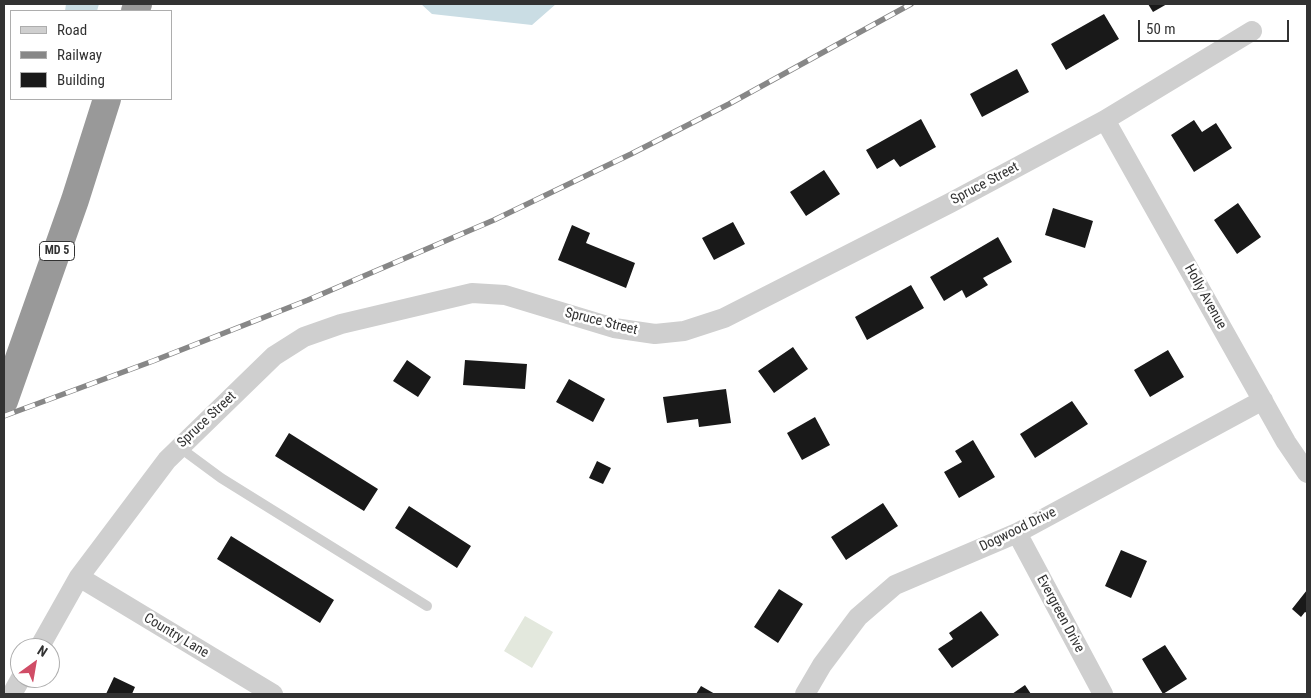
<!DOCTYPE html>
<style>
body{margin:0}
#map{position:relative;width:1311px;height:698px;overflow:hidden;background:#fff;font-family:"Roboto Condensed",sans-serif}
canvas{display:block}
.frame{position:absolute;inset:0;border:5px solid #323232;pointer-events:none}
.legend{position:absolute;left:10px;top:10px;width:162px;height:90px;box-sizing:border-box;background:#fff;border:1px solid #adadad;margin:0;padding:6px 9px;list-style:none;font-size:15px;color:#323232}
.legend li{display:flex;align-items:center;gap:10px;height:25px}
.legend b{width:25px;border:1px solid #adadad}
.north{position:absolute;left:10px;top:638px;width:50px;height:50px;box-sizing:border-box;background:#fff;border:1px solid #adadad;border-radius:50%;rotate:32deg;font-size:14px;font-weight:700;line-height:20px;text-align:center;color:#323232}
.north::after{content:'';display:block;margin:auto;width:18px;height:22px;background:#d04d66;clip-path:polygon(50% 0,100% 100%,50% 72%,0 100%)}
.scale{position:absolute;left:1138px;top:20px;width:151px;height:22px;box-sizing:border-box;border:2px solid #323232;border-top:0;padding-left:6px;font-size:15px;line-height:18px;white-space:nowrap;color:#323232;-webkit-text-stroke:4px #fff;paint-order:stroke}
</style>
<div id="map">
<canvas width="1311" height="698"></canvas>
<div class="frame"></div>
<ul class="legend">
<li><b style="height:6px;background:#cfcfcf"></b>Road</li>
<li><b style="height:6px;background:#878787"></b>Railway</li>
<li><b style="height:14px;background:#191919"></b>Building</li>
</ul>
<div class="north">N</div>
<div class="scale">50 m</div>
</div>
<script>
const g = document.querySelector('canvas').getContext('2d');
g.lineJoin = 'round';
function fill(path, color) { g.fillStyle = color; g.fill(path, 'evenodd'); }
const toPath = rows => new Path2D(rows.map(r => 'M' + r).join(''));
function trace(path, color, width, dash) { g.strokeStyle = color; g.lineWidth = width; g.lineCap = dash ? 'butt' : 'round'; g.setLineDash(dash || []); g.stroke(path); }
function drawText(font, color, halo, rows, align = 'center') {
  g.font = font + ' "Roboto Condensed",sans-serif'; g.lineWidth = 5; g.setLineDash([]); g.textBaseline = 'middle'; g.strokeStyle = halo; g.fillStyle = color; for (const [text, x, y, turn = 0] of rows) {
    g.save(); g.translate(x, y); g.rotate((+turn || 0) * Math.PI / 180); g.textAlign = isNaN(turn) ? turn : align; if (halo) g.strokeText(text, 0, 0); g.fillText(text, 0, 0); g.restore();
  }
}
fill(toPath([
 [525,616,553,632,532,668,504,651]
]), '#e3e8dd');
fill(toPath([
 [66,4,99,4,97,11,65,11],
 [421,4,556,4,532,25,432,14]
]), '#cadde4');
fill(toPath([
 [1148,4,1167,4,1153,12],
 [1104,14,1119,39,1066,70,1051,44],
 [1017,69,1029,92,982,117,970,94],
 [921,119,936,147,900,167,894,159,877,169,866,150],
 [1194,120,1202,132,1216,123,1232,148,1194,172,1171,135],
 [824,170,840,194,806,216,790,192],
 [1238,203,1261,237,1237,254,1214,220],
 [1053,208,1093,221,1085,248,1045,235],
 [733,222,745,244,714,260,702,238],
 [572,225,590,233,586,243,635,263,626,288,558,260],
 [998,237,1012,262,983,278,988,285,966,298,962,290,944,301,930,277],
 [911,285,924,308,867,340,855,317],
 [793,347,808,369,774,393,758,371],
 [1168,350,1184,377,1150,397,1134,370],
 [407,360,431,377,418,397,393,381],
 [465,360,527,364,525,389,463,385],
 [569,379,605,399,593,422,556,402],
 [726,389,731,423,699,427,698,419,667,423,663,397],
 [1072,401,1088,424,1035,458,1020,434],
 [815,417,830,445,802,460,787,433],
 [289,433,378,489,364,511,275,456],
 [973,440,995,477,959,498,944,472,962,462,955,451],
 [597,461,611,468,603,484,589,478],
 [883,503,898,526,846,560,831,537],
 [409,506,471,546,457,568,395,528],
 [231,536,334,600,320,623,217,559],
 [1121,550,1147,561,1131,598,1105,586],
 [779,589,803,604,778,643,754,627],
 [1307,590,1307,613,1305,612,1301,617,1292,609],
 [981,611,999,635,952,668,938,649,953,639,949,633],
 [1165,645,1187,679,1163,694,1142,659],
 [114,677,135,687,132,694,106,694],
 [1025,685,1031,694,1012,694],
 [701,686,715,694,696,694]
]), '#191919');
trace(toPath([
 [179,447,221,478,427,606]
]), '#cfcfcf', 10);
trace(toPath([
 [1105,120,1286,442,1307,473],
 [1017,533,1103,694],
 [79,577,273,694],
 [39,648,79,577,167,460,274,356,304,337,341,324,472,293,505,295,614,328,655,334,684,331,724,318,950,203,1105,120,1252,31],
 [12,694,21,678],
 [805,694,822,665,858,617,895,585,1017,533,1263,400]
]), '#cfcfcf', 20);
trace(toPath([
 [135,11,138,4],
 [4,401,75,200,107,99]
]), '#999', 28);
const rail = toPath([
 [4,416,153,361,308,300,494,220,631,154,729,104,911,4]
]);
trace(rail, '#878787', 5.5);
trace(rail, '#fff', 4, [11]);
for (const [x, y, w] of [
 [57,251,35]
]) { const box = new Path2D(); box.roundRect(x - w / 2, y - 9.5, w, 19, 4); g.fillStyle = '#fff'; g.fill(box); trace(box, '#323232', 1); }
drawText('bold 12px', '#323232', null, [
 ["MD 5",57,251]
]);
drawText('14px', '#323232', '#fff', [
 ["Spruce Street",985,184,-28],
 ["Holly Avenue",1205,297,61],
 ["Spruce Street",601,322,14],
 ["Spruce Street",207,420,-43],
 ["Dogwood Drive",1018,530,-26],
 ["Evergreen Drive",1060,614,62],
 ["Country Lane",176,636,31]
]);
</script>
